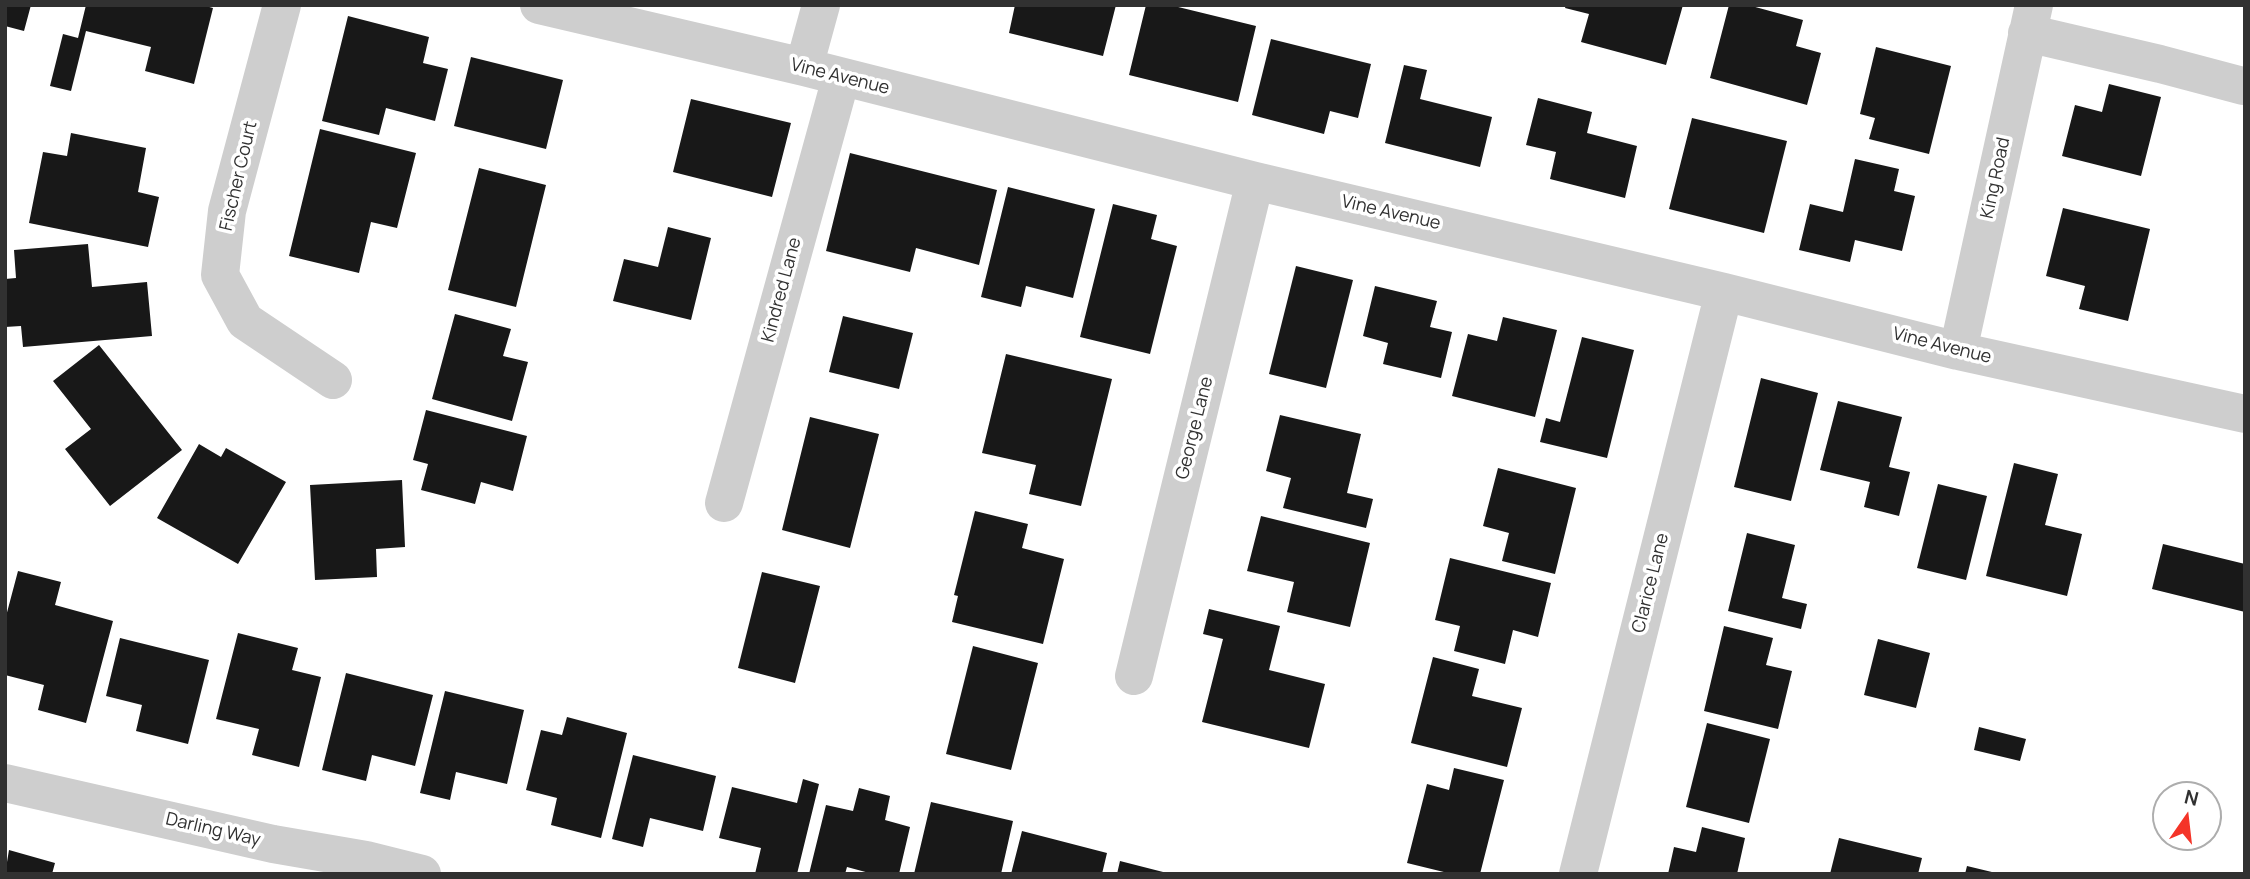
<!DOCTYPE html>
<style>
body{margin:0}
#map{position:relative;width:2250px;height:879px;overflow:hidden;background:#fff;font-family:Manrope,sans-serif}
canvas{display:block}
.frame{position:absolute;inset:0;border:7px solid #313131;pointer-events:none}
.north{position:absolute;left:2152px;top:781px;width:70px;height:70px;box-sizing:border-box;background:#fff;border:2px solid #adadad;border-radius:50%;rotate:14deg;font-size:19px;font-weight:700;line-height:28px;text-align:center;color:#313131}
.north::after{content:'';display:block;margin:auto;width:24px;height:32px;background:#f43428;clip-path:polygon(50% 0,100% 100%,50% 72%,0 100%)}
</style>
<div id="map">
<canvas width="2250" height="879"></canvas>
<div class="frame"></div>
<div class="north">N</div>
</div>
<script>
const g = document.querySelector('canvas').getContext('2d');
g.lineJoin = 'round';
function fill(path, color) { g.fillStyle = color; g.fill(path, 'evenodd'); }
const toPath = rows => new Path2D(rows.map(r => 'M' + r).join(''));
function trace(path, color, width, dash) { g.strokeStyle = color; g.lineWidth = width; g.lineCap = dash ? 'butt' : 'round'; g.setLineDash(dash || []); g.stroke(path); }
function drawText(font, color, halo, rows, align = 'center') {
  g.font = font + ' Manrope,sans-serif'; g.lineWidth = 7; g.setLineDash([]); g.textBaseline = 'middle'; g.strokeStyle = halo; g.fillStyle = color; for (const [text, x, y, turn = 0] of rows) {
    g.save(); g.translate(x, y); g.rotate((+turn || 0) * Math.PI / 180); g.textAlign = isNaN(turn) ? turn : align; if (halo) g.strokeText(text, 0, 0); g.fillText(text, 0, 0); g.restore();
  }
}
fill(toPath([
 [5,5,31,5,24,31,5,26],
 [86,5,202,5,213,8,194,84,145,71,151,47,86,31,71,91,50,86,63,34,78,38],
 [1015,5,1116,5,1103,56,1009,33],
 [1146,5,1170,5,1256,26,1238,102,1129,75],
 [1566,5,1683,5,1666,65,1581,42,1589,14,1565,8],
 [1729,5,1748,5,1803,20,1796,46,1821,53,1807,105,1710,78],
 [348,16,429,37,423,63,448,69,435,121,386,108,379,135,322,121],
 [1271,39,1371,64,1358,118,1330,111,1324,134,1252,115],
 [1876,47,1951,66,1929,154,1869,139,1875,118,1860,114],
 [471,57,563,80,546,149,454,126],
 [1404,65,1427,70,1420,99,1492,117,1480,167,1385,143],
 [2109,84,2161,97,2141,176,2062,156,2075,105,2102,112],
 [1538,98,1592,112,1587,133,1637,146,1625,198,1550,179,1556,152,1526,145],
 [691,99,791,123,772,197,673,172],
 [1692,118,1787,141,1764,233,1669,209],
 [320,129,416,153,397,228,371,222,359,273,289,256],
 [71,133,146,148,138,192,159,197,148,247,29,223,43,152,67,156],
 [850,153,997,190,979,265,916,248,910,272,826,251],
 [1855,159,1899,169,1894,191,1915,196,1902,251,1855,240,1850,262,1799,250,1810,204,1843,212],
 [479,168,546,185,516,307,448,290],
 [1008,187,1095,209,1073,298,1026,286,1021,307,981,297],
 [1113,204,1157,215,1151,239,1177,246,1150,354,1080,337],
 [2063,208,2150,229,2128,321,2079,309,2085,286,2046,276],
 [668,227,711,238,691,320,613,301,624,259,658,267],
 [88,244,92,287,147,282,152,336,23,347,21,326,5,327,5,279,16,278,14,250],
 [1296,266,1353,280,1326,388,1269,374],
 [1375,286,1437,301,1430,327,1452,332,1441,378,1383,364,1388,343,1363,336],
 [455,314,511,329,503,356,528,362,512,421,432,399],
 [843,316,913,333,899,389,829,372],
 [1503,317,1557,330,1535,417,1452,396,1468,334,1497,341],
 [1582,337,1634,350,1607,458,1540,442,1546,418,1560,422],
 [99,345,182,450,110,506,65,449,91,429,53,381],
 [1006,354,1112,379,1081,506,1029,494,1036,465,982,453],
 [1761,378,1818,393,1791,501,1734,487],
 [1838,401,1902,417,1889,467,1910,472,1899,516,1864,507,1870,482,1820,470],
 [426,410,527,436,513,491,481,482,475,504,421,490,428,464,413,460],
 [1280,415,1361,434,1347,493,1373,499,1366,528,1283,508,1291,478,1266,471],
 [810,417,879,434,850,548,782,530],
 [199,444,221,457,226,448,286,482,238,564,157,518],
 [2014,463,2058,474,2045,525,2082,534,2067,596,1986,576],
 [1498,468,1576,488,1555,574,1502,561,1509,533,1483,526],
 [402,480,405,547,376,549,377,577,315,580,310,485],
 [1938,484,1987,496,1966,580,1917,568],
 [975,511,1028,524,1022,548,1064,559,1043,644,952,622,958,596,954,595],
 [1261,516,1370,543,1350,627,1287,612,1294,582,1247,571],
 [1747,533,1795,545,1782,598,1807,604,1801,629,1728,611],
 [2163,544,2245,564,2245,612,2152,589],
 [1450,558,1551,583,1538,637,1513,630,1505,664,1454,651,1460,626,1435,620],
 [18,571,61,582,55,605,113,621,86,723,38,710,44,685,5,675,5,620],
 [762,572,820,586,795,683,738,668],
 [1209,609,1280,626,1269,670,1325,684,1309,748,1202,722,1223,639,1203,634],
 [1724,626,1773,638,1766,665,1792,671,1778,729,1704,711],
 [238,633,298,648,292,670,321,677,299,767,252,755,259,729,216,719],
 [120,638,209,660,188,744,136,731,142,705,106,696],
 [1878,639,1930,653,1916,708,1864,695],
 [973,646,1038,663,1011,770,946,754],
 [1433,657,1479,669,1472,696,1522,708,1507,767,1411,743],
 [346,673,433,695,415,766,372,755,366,781,322,770],
 [445,691,524,710,507,784,456,772,450,800,420,793],
 [567,717,627,733,601,838,551,825,557,798,526,790,541,730,562,735],
 [1707,723,1770,739,1749,823,1686,807],
 [1979,727,2026,739,2020,761,1974,750],
 [633,755,716,776,703,831,650,818,643,847,612,839],
 [1454,768,1504,780,1480,874,1452,874,1407,863,1427,784,1449,790],
 [803,779,819,784,797,874,755,874,761,848,719,838,732,787,797,803],
 [859,788,890,796,885,820,910,827,899,874,873,874,847,867,845,874,809,874,826,805,853,811],
 [931,802,1013,821,1001,874,914,874],
 [1702,827,1745,838,1737,874,1668,874,1674,847,1696,852],
 [1022,831,1107,853,1102,874,1011,874],
 [1839,838,1922,858,1918,874,1830,874],
 [9,850,55,863,52,874,5,874],
 [1120,861,1167,873,1167,874,1117,874],
 [1967,866,1996,873,1995,874,1965,874]
]), '#181818');
trace(toPath([
 [282,5,227,211,220,275,245,321,333,380],
 [539,5,804,67,1255,181,1724,292,1958,351,2245,414],
 [2027,33,2160,64,2243,86],
 [804,67,821,5],
 [1958,351,2034,5],
 [724,503,841,78],
 [1134,676,1255,181],
 [5,783,273,844,366,860,422,874],
 [1578,874,1724,292]
]), '#cecece', 38);
drawText('18px', '#313131', '#fff', [
 ["Vine Avenue",840,77,14],
 ["Fischer Court",239,176,-77],
 ["King Road",1996,178,-78],
 ["Vine Avenue",1391,213,13],
 ["Kindred Lane",782,290,-75],
 ["Vine Avenue",1942,346,14],
 ["George Lane",1195,428,-76],
 ["Clarice Lane",1651,583,-76],
 ["Darling Way",213,830,13]
]);
</script>
